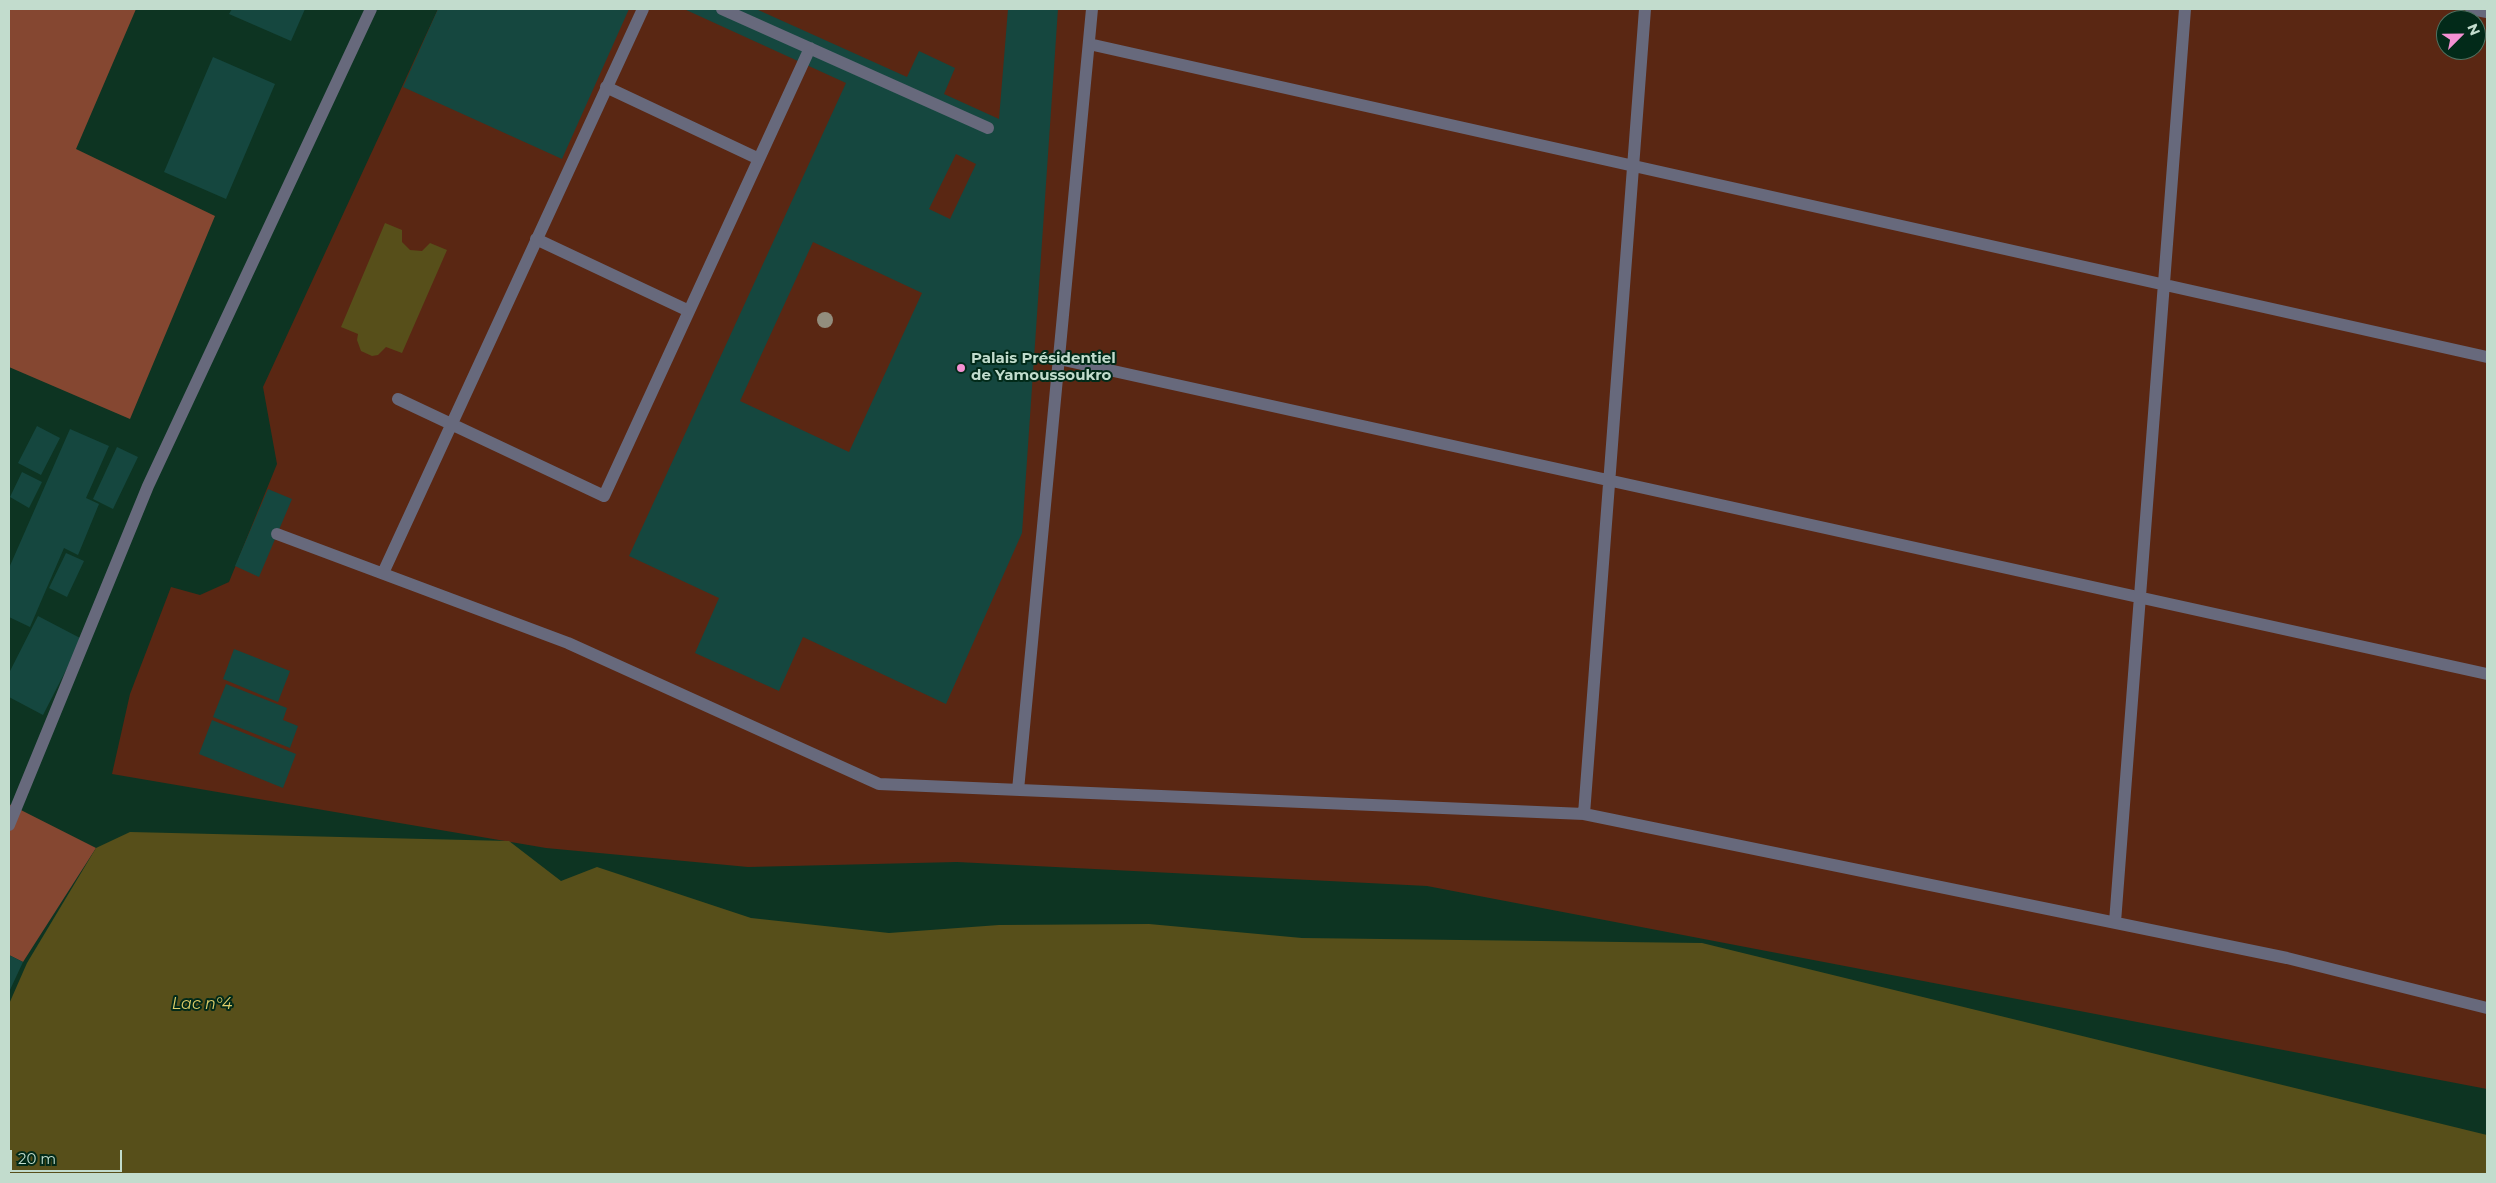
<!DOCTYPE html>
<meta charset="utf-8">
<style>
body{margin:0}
#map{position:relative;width:2496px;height:1183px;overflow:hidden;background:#0d3422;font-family:Montserrat,sans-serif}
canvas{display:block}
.frame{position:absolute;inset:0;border:10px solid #c2dccd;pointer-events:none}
.north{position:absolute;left:2436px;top:10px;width:50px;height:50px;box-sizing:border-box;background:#022a19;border:1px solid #4f7161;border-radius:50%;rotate:67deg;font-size:14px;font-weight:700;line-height:20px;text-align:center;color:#c2dccd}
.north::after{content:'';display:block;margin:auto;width:18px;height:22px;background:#f491d3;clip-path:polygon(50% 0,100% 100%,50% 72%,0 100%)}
.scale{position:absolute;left:10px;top:1150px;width:112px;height:22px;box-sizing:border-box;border:2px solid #c2dccd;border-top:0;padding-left:6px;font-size:15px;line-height:18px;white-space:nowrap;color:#c2dccd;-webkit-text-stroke:4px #022a19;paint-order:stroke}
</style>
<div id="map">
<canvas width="2496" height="1183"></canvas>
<div class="frame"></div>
<div class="north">N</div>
<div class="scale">20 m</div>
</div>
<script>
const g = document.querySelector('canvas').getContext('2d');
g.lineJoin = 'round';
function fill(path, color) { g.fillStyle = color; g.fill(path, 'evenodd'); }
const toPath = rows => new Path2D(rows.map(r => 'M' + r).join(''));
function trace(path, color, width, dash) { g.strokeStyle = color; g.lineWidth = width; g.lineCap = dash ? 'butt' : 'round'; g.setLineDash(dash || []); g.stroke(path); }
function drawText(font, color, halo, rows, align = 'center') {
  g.font = font + ' Montserrat,sans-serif'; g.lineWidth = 4; g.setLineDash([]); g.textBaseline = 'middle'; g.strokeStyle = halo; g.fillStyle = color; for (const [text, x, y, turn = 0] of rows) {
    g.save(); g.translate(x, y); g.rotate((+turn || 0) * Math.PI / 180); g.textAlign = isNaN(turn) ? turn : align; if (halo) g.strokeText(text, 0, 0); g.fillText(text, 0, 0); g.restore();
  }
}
fill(toPath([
 [438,9,2487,9,2487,1089,1427,886,957,862,748,867,546,848,112,774,130,694,171,587,200,595,229,582,277,464,263,387],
 [2446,20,2476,20,2476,50,2446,50]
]), '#5a2713');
fill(toPath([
 [9,9,136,9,76,149,215,216,130,419,9,367],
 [9,804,96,848,23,962,9,955]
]), '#854731');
fill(toPath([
 [385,223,402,230,402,242,410,250,422,251,430,243,447,250,402,353,386,347,378,355,372,356,361,351,357,340,358,334,341,327],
 [130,832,509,841,561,881,597,867,751,918,889,933,999,925,1149,924,1302,938,1702,943,2487,1135,2487,1174,9,1174,9,1004,27,963,96,848]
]), '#574f1a');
fill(toPath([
 [232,9,305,9,291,41,229,14],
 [438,9,629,9,562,159,403,87],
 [684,9,756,9,907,77,919,51,955,68,944,94,999,119,1008,9,1058,9,1022,533,946,704,803,637,779,691,695,653,719,598,629,556,846,83],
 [956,154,976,164,950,219,929,209],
 [813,242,922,293,849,452,740,401],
 [213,57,275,84,226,199,164,172],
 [37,426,60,438,41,475,18,463],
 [70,429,109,446,86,498,99,504,78,555,64,548,30,627,9,617,9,568],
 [117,447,138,457,113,509,93,499],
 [22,472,42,482,29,508,10,497],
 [268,489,292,499,259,577,235,566],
 [66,553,84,561,67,597,49,588],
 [38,616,82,639,43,715,9,697,9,673],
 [234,649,290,671,278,702,223,679],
 [226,684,287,708,283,720,298,726,290,748,213,717],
 [212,720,296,754,283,788,199,754],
 [9,955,23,962,9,992]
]), '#15473f');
trace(toPath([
 [722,9,988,128],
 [2471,9,2487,12],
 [1089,44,2487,357],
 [606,87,759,159],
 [536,239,689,311],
 [1059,359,2487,674],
 [398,399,604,496,810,48],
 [277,534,568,643,879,784,1584,814,2287,958,2487,1008],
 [383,573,643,9],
 [1018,790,1092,9],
 [1584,814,1645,9],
 [9,825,148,486,371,9],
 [2115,922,2185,9]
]), '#67697c', 12);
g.fillStyle = '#928d7d';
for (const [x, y] of [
 [825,320]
]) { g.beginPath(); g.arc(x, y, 8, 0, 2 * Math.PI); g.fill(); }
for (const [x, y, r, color] of [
 [961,368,5,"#f491d3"]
]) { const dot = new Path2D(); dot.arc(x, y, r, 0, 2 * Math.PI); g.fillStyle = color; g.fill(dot); trace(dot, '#022a19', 2); }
drawText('bold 15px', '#c2dccd', '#022a19', [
 ["Palais Présidentiel",971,359],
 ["de Yamoussoukro",971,376]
], 'left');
drawText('italic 16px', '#dccd6a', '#022a19', [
 ["Lac n°4",202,1004]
]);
</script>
